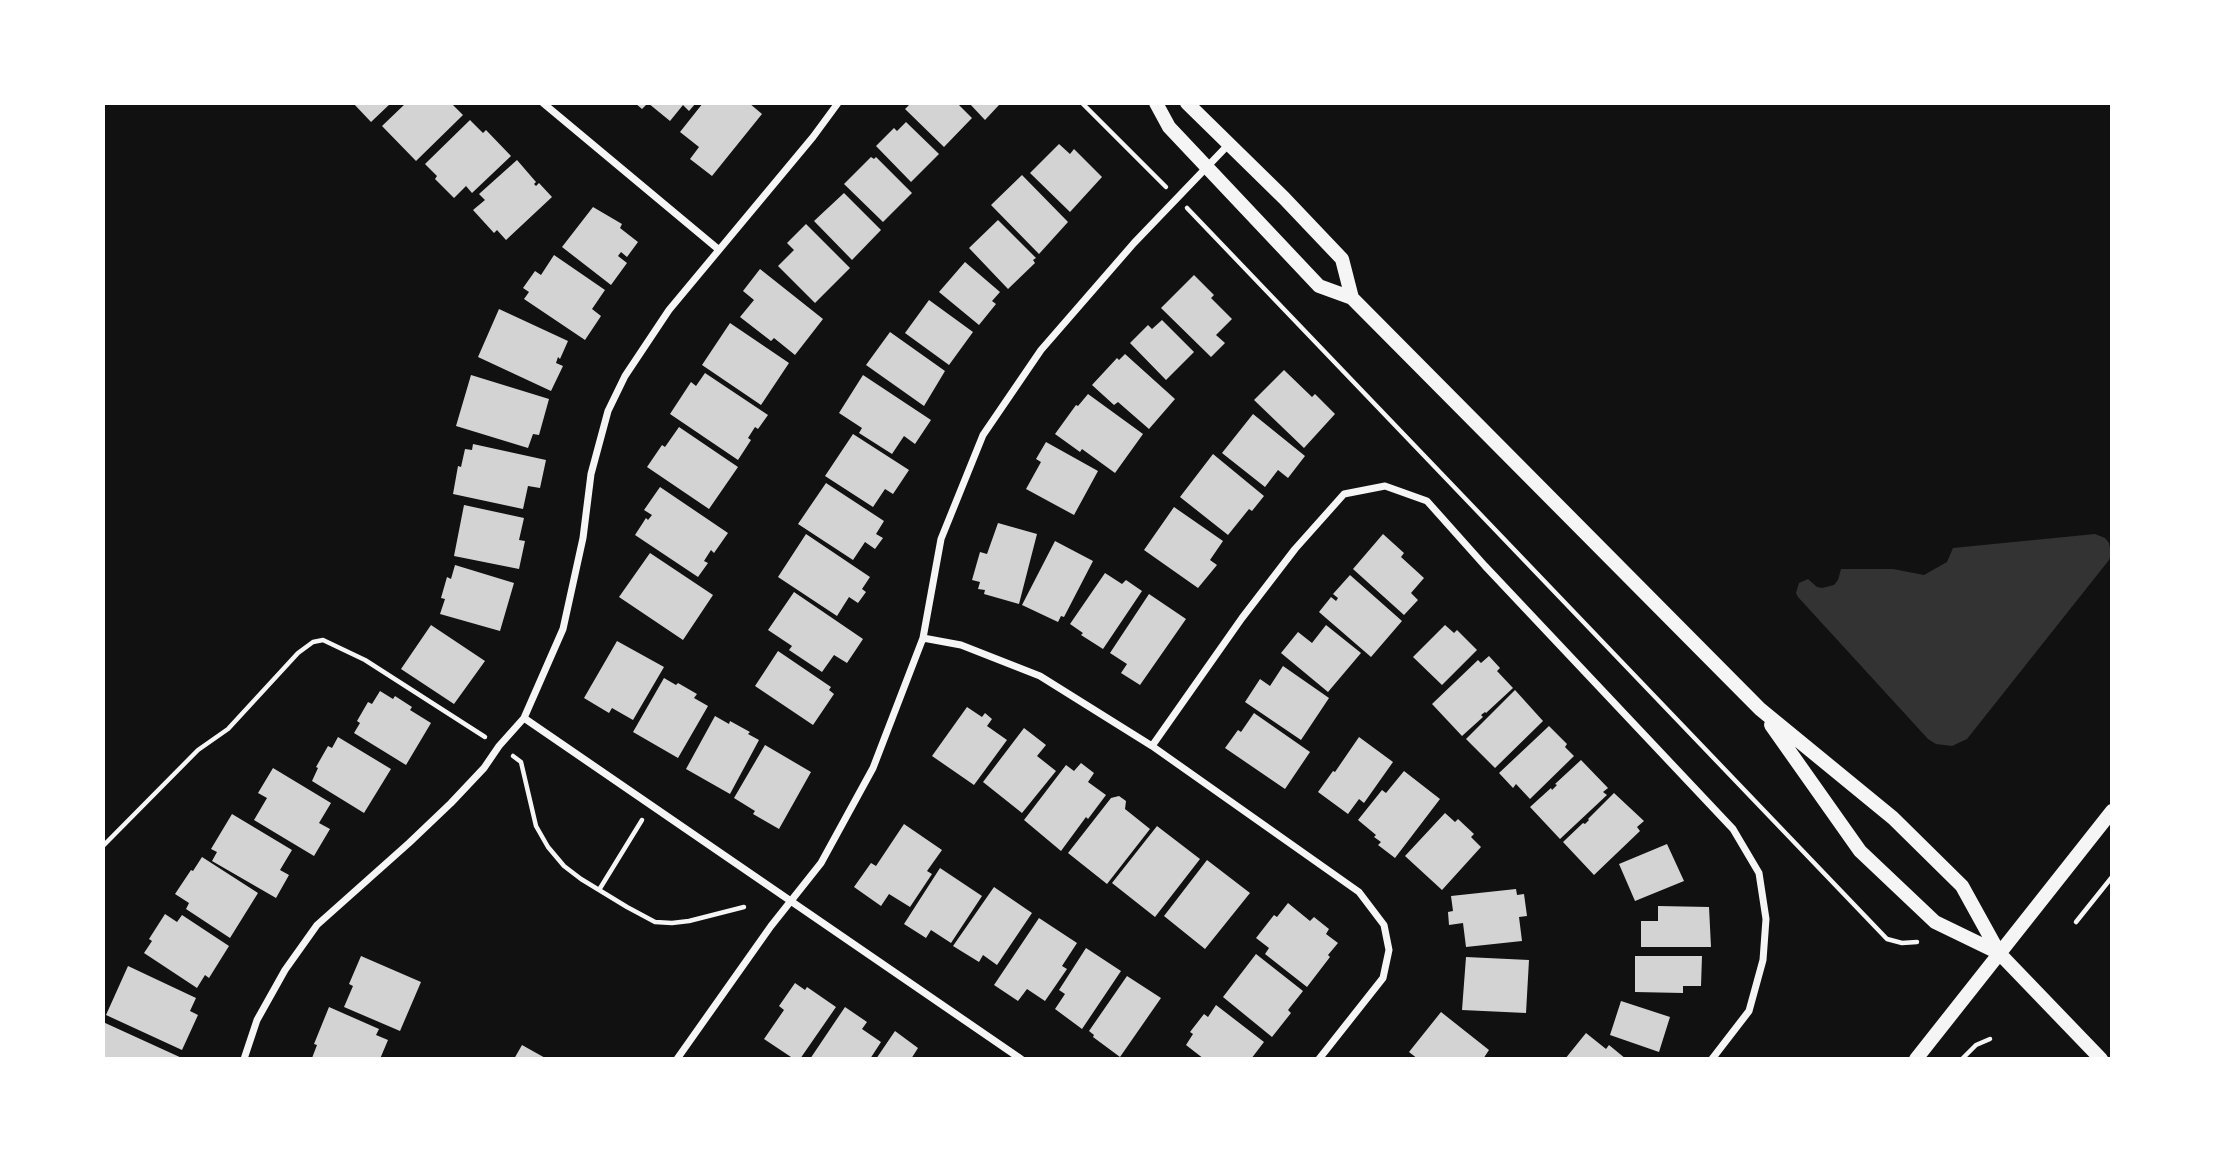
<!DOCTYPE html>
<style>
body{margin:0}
#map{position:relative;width:2215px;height:1162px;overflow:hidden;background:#111;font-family:Overpass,sans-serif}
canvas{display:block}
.frame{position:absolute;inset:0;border:105px solid #fff;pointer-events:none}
</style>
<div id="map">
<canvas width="2215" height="1162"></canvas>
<div class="frame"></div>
</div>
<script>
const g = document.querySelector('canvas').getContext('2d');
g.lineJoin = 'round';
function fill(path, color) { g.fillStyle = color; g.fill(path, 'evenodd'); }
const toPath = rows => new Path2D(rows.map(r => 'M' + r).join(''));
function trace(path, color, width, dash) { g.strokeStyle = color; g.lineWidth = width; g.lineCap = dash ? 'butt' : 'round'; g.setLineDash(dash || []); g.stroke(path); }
fill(toPath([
 [2095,534,2105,538,2109,543,2111,555,2109,560,1967,739,1952,746,1936,744,1928,739,1798,597,1796,593,1799,583,1808,579,1817,587,1822,588,1834,585,1838,580,1841,569,1893,569,1924,575,1947,562,1953,548]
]), '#333');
fill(toPath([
 [353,103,391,103,371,122],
 [406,103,446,103,448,105,451,103,463,115,416,161,382,126],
 [635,103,696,103,689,111,683,105,670,121,648,103,642,109],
 [703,103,749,103,762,114,712,176,690,159,699,147,680,132],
 [911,103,957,103,972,118,944,147,905,109],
 [969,103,997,103,999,105,985,120],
 [470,120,483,133,486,130,511,156,472,193,466,186,454,198,435,179,437,176,425,164],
 [906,122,939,154,911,182,876,146,894,128,897,131],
 [1059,144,1070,154,1074,149,1102,177,1070,212,1030,173],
 [871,157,874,159,876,157,912,193,883,222,844,184],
 [517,160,536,182,534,184,536,186,539,183,552,197,506,240,497,230,494,233,473,210,485,200,479,194],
 [1022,175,1068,222,1039,254,991,205],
 [844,193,881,230,852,260,814,221],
 [593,207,622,224,620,228,638,242,627,257,621,252,618,256,627,263,611,285,562,247],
 [998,220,1036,258,1033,260,1035,263,1008,289,969,248],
 [806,224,850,268,815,303,778,266,794,250,787,243],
 [554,255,605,290,592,309,601,316,585,340,524,299,529,292,523,288,535,271,541,275],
 [965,262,1000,292,992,301,996,304,979,325,939,292],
 [760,269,823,319,795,355,774,338,771,341,740,317,754,300,743,291],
 [1194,275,1214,295,1211,298,1232,319,1216,335,1225,343,1211,357,1161,308],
 [929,300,973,332,949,365,905,333],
 [499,309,568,341,560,359,558,357,556,363,563,366,551,391,478,357],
 [1162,320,1194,352,1166,380,1130,343,1148,325,1152,329],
 [730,323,789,363,761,405,702,365],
 [890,332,945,371,924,406,866,365],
 [1125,354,1175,399,1149,429,1118,402,1114,405,1092,385,1117,358,1119,360],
 [1284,370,1312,397,1315,394,1335,414,1304,448,1254,400],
 [705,373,768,415,758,429,755,427,748,438,751,440,738,460,670,414,691,382,696,386],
 [471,375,549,399,539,435,533,434,528,448,456,426],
 [863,375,931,420,915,444,904,436,892,454,859,433,862,428,839,413],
 [1088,394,1143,434,1115,473,1082,449,1080,452,1055,434,1076,405,1078,406],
 [1253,414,1305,456,1288,478,1278,470,1265,487,1222,453],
 [679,427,738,467,709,509,647,467,662,445,665,447],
 [853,434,909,470,893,494,885,489,873,507,825,476],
 [1046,442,1098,471,1074,515,1026,489,1041,462,1036,459],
 [473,444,546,460,540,488,528,486,523,509,453,494,458,466,461,467,465,449,472,450],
 [1213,454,1264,496,1252,511,1249,509,1228,535,1180,497],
 [826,483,884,521,876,534,883,538,875,549,865,542,853,560,798,524],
 [660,487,728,533,714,553,711,550,704,561,708,563,698,577,635,535,646,518,648,520,652,515,644,510],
 [464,505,524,518,519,540,525,541,519,569,454,556],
 [1174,507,1223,541,1210,560,1217,565,1198,588,1144,550],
 [998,523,1037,534,1019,604,984,594,985,590,978,589,980,582,972,580,980,552,987,554],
 [806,534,870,577,862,589,866,592,858,603,849,597,837,616,778,577],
 [1383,534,1404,553,1401,557,1424,578,1411,593,1418,600,1404,615,1353,569],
 [1055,541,1093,561,1064,617,1061,616,1058,622,1022,605],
 [650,553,713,595,683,640,619,597],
 [455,565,514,583,500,631,440,614,445,599,441,598,447,577,451,579],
 [1105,573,1122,584,1126,580,1142,591,1103,649,1081,635,1083,633,1070,624],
 [1350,575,1402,621,1371,657,1319,612,1331,597,1336,601,1338,598,1333,594],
 [794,592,863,639,847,663,834,655,822,672,789,650,792,646,768,630],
 [1149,594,1186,619,1140,685,1121,673,1127,664,1110,653],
 [431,625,485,661,454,704,401,669],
 [1326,625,1361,653,1328,692,1281,653,1298,632,1312,643],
 [1445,625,1454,633,1457,630,1477,650,1442,685,1413,657],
 [617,641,664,667,633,720,612,708,609,713,584,698],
 [778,651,831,687,829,690,834,694,813,725,755,686],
 [1489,656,1500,668,1497,671,1513,688,1486,713,1485,712,1481,715,1483,717,1462,736,1432,704,1478,660,1481,663],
 [1283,666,1329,698,1301,740,1245,702,1260,679,1270,686],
 [664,678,676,685,678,683,697,694,694,698,708,706,678,758,633,732],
 [1515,690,1543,721,1495,768,1466,739],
 [380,691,393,699,395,696,412,707,410,710,431,723,406,765,354,733,360,723,357,721,368,702,372,704],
 [967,707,982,717,985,713,992,719,987,726,1007,740,974,785,932,756],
 [1254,713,1310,752,1285,789,1225,748,1238,730,1241,732],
 [715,716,729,724,730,721,750,732,748,734,759,740,730,794,686,769],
 [1549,726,1567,744,1565,747,1574,756,1530,799,1516,784,1513,788,1499,773],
 [1024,728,1046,745,1037,756,1056,771,1022,813,983,782],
 [338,737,391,769,364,813,312,781,318,768,316,767,328,746,332,748],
 [1359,737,1393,762,1364,803,1359,799,1348,814,1318,792,1333,771,1335,772],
 [765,745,811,772,779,829,753,814,755,811,734,798],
 [1581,760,1608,788,1603,792,1607,795,1560,839,1530,807,1551,788,1552,790,1557,785,1555,784],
 [1081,763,1094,773,1088,782,1106,795,1088,819,1086,817,1061,851,1024,820,1066,765,1074,771],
 [273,768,331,803,319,823,330,829,314,856,254,820,267,798,258,793],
 [1404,771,1440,799,1395,858,1378,845,1381,842,1374,837,1376,835,1358,820,1382,790,1386,793],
 [1614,793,1644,821,1637,827,1640,831,1594,875,1563,842,1583,823,1585,824,1589,820,1588,819],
 [1119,796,1126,801,1125,809,1150,829,1107,884,1068,853,1111,798],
 [1445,813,1455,822,1458,819,1474,834,1471,837,1481,847,1442,890,1405,856],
 [232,814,292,850,280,870,289,875,276,898,212,861,217,852,211,849],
 [904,824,942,850,927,871,932,874,910,907,889,894,881,906,854,887,871,863,876,866],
 [1157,826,1200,859,1155,917,1112,883],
 [1667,844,1684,881,1635,901,1619,864],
 [202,857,258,893,230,938,186,909,189,903,175,894,191,870,193,871],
 [1207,860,1250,893,1205,949,1164,916],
 [940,868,982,896,951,943,931,930,926,938,904,924],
 [994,887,1032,913,997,965,983,955,979,962,953,946],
 [1516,889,1517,895,1524,894,1527,916,1519,917,1522,941,1466,947,1463,923,1449,925,1448,912,1453,911,1451,896],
 [1288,903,1310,921,1314,917,1329,929,1326,934,1338,943,1328,955,1330,957,1307,987,1265,954,1269,948,1256,938,1274,915,1277,917],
 [1658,906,1709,907,1711,947,1641,947,1641,921,1658,921],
 [165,914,177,922,182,915,229,946,209,978,205,975,197,988,144,953,152,941,149,939],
 [1039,918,1077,943,1062,966,1067,969,1045,1001,1027,989,1018,1001,994,985],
 [1086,948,1121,971,1082,1029,1055,1009,1065,994,1059,990],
 [1256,954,1303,991,1288,1010,1291,1013,1272,1037,1223,997],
 [361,956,421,982,400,1031,344,1007,353,986,349,984],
 [1635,956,1702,956,1701,986,1683,986,1683,993,1635,992],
 [1466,957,1529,960,1526,1013,1462,1010],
 [128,966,196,998,190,1011,198,1015,182,1050,106,1015],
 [1127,976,1161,998,1120,1057,1093,1037,1094,1035,1089,1031],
 [795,983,805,990,807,987,836,1007,800,1059,794,1059,764,1039,784,1010,779,1006],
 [1621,1001,1670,1017,1659,1052,1610,1035],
 [1216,1005,1264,1042,1251,1059,1204,1059,1186,1045,1193,1034,1190,1032,1204,1014,1208,1017],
 [329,1007,379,1029,376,1035,388,1040,380,1059,312,1058,317,1045,314,1044],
 [845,1007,867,1022,862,1029,881,1042,870,1059,810,1059],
 [1441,1012,1489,1050,1483,1059,1418,1059,1409,1052],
 [103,1022,184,1059,103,1059],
 [895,1031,918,1048,911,1059,876,1059],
 [1586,1033,1606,1049,1609,1045,1626,1059,1565,1059],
 [522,1045,547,1059,514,1059]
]), '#d3d3d3');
trace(toPath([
 [1082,103,1166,187],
 [1187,208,1887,939,1902,943,1917,942],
 [513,756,521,762,536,826,548,847,564,866,581,879,627,907,655,922,672,923,689,921,744,907],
 [103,846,198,750,228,729,298,653,313,642,323,640,365,660,485,737],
 [599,890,642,820],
 [2076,922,2112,877],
 [1962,1059,1976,1045,1990,1039]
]), '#f5f5f5', 4.5);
trace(toPath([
 [543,103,718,249],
 [923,638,961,645,1040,676,1152,746,1359,892,1384,925,1389,950,1383,978,1319,1059],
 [524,718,1021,1059],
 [1152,746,1242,618,1295,549,1344,494,1385,486,1427,501,1485,566,1733,829,1759,873,1766,919,1763,960,1749,1011,1712,1059],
 [244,1059,257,1020,285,970,317,925,409,843,451,803,484,768,499,746,524,718,563,629,583,538,591,474,608,411,625,376,669,310,813,137,838,103],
 [677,1059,771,926,821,863,873,768,923,638,941,539,983,435,1041,350,1134,243,1229,144]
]), '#f5f5f5', 7);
trace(toPath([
 [1156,103,1169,127,1319,286,1352,298,1760,709,1893,818,1962,886,1999,953,2101,1059],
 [1187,103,1284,198,1342,259,1352,298],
 [1771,725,1860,851,1935,922,1999,953],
 [1916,1059,2112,811]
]), '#f5f5f5', 14);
</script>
